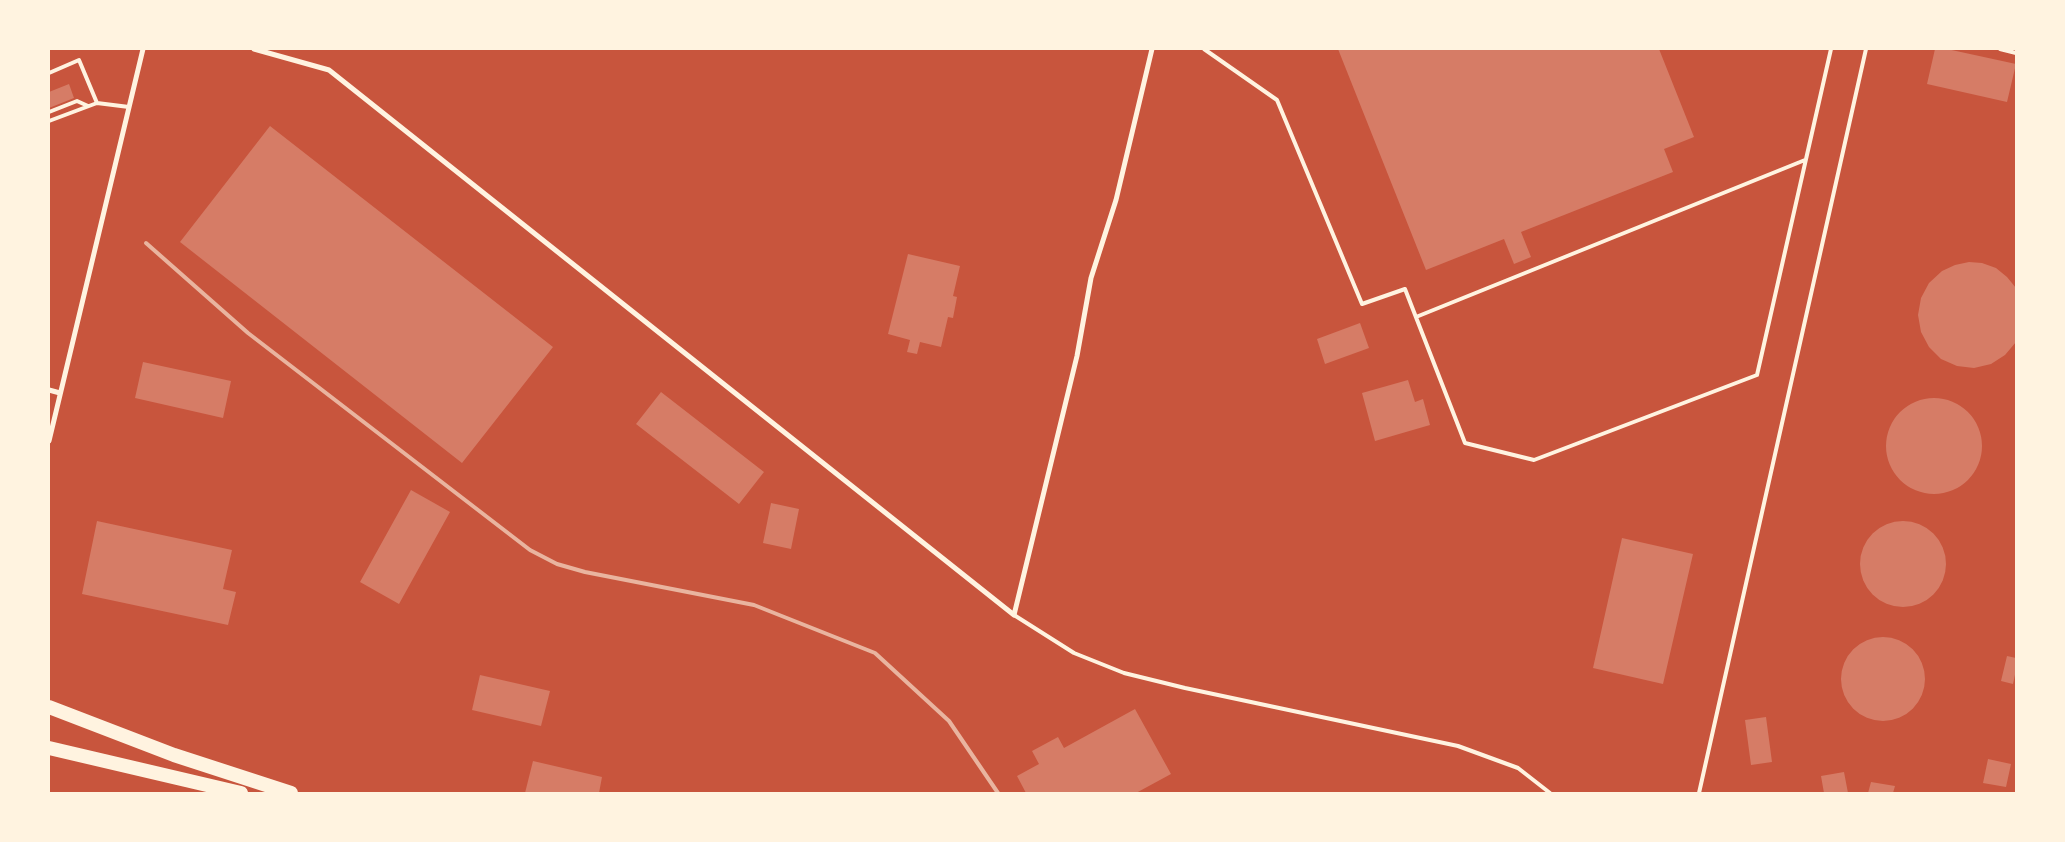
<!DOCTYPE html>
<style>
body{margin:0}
#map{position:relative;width:2065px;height:842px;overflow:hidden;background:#c8553d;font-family:"Zilla Slab",serif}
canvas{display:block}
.frame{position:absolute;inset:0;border:50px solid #fff3e0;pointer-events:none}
</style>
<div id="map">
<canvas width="2065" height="842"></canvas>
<div class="frame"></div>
</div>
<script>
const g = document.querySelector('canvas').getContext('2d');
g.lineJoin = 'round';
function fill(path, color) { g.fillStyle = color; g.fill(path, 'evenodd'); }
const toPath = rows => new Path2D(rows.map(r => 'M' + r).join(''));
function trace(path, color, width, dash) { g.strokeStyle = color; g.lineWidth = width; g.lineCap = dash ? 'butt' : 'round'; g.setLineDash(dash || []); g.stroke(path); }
fill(toPath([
 [1338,49,1659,49,1694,137,1664,149,1673,172,1521,232,1531,257,1514,264,1504,239,1426,270],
 [1935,49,1947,49,2016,64,2007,102,1927,84],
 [69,84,74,98,49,108,49,92],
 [270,126,553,347,462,463,180,242],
 [908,254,960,266,953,296,957,297,953,318,948,317,941,347,920,342,917,354,907,352,910,340,888,334],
 [1969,262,1982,263,1996,268,2007,277,2016,288,2016,342,2005,355,1991,364,1974,368,1957,366,1941,359,1929,347,1921,332,1918,315,1921,298,1929,283,1942,271,1955,265],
 [1360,323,1369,348,1325,364,1317,339],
 [143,362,231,381,223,418,135,398],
 [1408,380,1415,402,1423,399,1430,425,1375,441,1362,393],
 [661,392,764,472,739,504,636,424],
 '1886 446a48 48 0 1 1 96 0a48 48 0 1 1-96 0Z',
 [411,490,450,512,399,604,360,582],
 [771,503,799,509,791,549,763,543],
 [97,521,232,550,223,589,236,592,228,625,82,594],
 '1860 564a43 43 0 1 1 86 0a43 43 0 1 1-86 0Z',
 [1622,538,1693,554,1663,684,1593,668],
 '1841 679a42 42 0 1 1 84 0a42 42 0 1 1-84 0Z',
 [2007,656,2016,658,2016,670,2013,684,2001,681],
 [480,675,550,691,541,726,472,710],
 [1135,709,1171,774,1136,793,1026,793,1017,776,1039,764,1032,751,1058,737,1064,748],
 [1766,717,1772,762,1751,765,1745,720],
 [1988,759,2011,764,2006,787,1983,783],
 [533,761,602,777,599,793,525,793],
 [1844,772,1848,793,1824,793,1821,776],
 [1871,782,1895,786,1893,793,1868,793]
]), '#d67c66');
trace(toPath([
 [1204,49,1277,100,1362,304,1405,289,1465,443,1534,460,1757,375,1831,49],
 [2000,49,2016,53],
 [49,73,79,60,97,103],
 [49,112,77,101,88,106],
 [49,121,97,103,129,107],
 [1416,317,1805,160],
 [1014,615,1074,653,1124,673,1185,688,1458,746,1518,768,1550,793],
 [1699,793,1866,49]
]), '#fff3e0', 4);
trace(toPath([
 [254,49,329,70,1014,615,1077,356,1091,278,1116,200,1152,49],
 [49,390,60,393],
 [49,441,143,49]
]), '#fff3e0', 5);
trace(toPath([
 [49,707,174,755,291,793],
 [49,748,241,793]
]), '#fff3e0', 14);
trace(toPath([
 [146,243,248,333,530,550,557,564,585,572,754,605,875,653,949,721,998,793]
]), '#e9b49f', 4);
</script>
